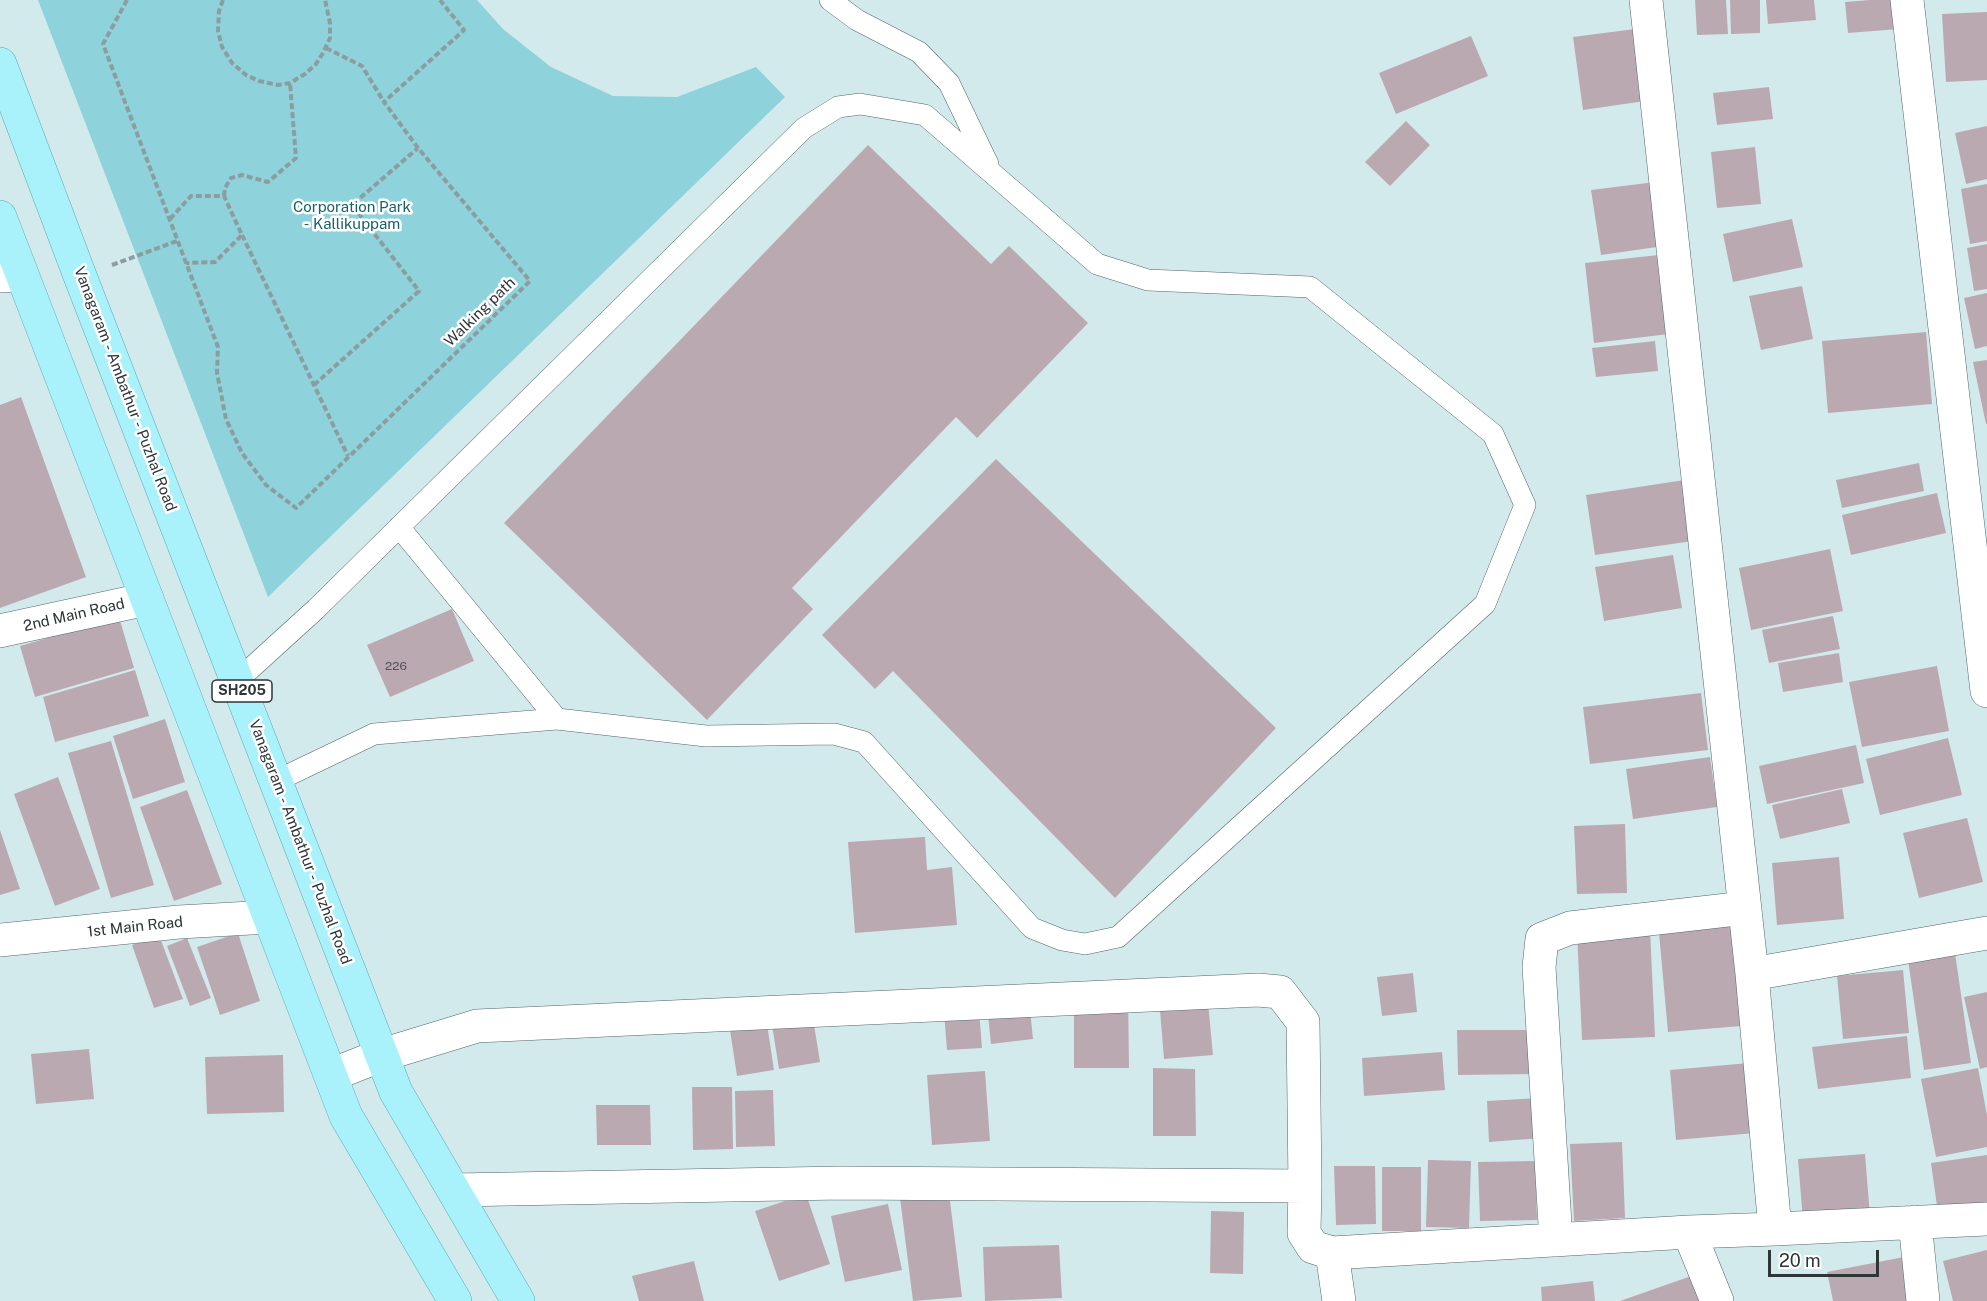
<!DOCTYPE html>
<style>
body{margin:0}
#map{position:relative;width:1987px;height:1301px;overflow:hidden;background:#d3eaed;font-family:"Public Sans",sans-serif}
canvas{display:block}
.scale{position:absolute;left:1768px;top:1250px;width:111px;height:27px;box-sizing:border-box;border:3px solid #2d3537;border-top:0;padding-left:8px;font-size:18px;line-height:21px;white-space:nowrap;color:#2d3537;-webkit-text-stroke:4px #fff;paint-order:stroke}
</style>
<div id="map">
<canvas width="1987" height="1301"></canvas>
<div class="scale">20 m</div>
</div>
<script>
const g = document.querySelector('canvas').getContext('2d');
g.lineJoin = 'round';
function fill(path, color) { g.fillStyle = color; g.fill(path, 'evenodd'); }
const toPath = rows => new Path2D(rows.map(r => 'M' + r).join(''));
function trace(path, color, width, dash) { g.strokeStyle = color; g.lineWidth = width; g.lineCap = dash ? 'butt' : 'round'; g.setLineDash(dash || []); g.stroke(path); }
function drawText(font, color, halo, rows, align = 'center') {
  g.font = font + ' "Public Sans",sans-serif'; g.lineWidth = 5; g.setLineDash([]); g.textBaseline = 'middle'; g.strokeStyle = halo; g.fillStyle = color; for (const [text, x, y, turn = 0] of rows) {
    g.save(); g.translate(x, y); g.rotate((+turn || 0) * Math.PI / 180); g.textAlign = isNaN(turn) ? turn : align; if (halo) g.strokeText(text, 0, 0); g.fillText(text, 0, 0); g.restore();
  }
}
fill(toPath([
 [38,0,477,0,503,29,551,67,613,96,677,97,756,67,785,97,268,597]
]), '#8ed2dc');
fill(toPath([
 [1695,0,1726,0,1728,34,1697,35],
 [1730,0,1760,0,1760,33,1731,34],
 [1766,0,1814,0,1816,20,1768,24],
 [1870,0,1897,0,1899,29,1848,33,1845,2],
 [1987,12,1987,80,1946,82,1942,14],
 [1635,29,1645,101,1583,110,1573,37],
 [1471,36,1488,76,1396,114,1379,73],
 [1769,87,1773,119,1717,125,1713,93],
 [1406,121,1430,145,1390,186,1365,162],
 [1987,126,1987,179,1966,184,1955,133],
 [868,145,991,264,1009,246,1088,323,977,438,956,417,792,588,813,609,707,720,504,523],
 [1755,147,1761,204,1717,208,1711,152],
 [1655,182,1664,246,1601,255,1591,190],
 [1987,184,1987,241,1970,244,1961,189],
 [1792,219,1803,267,1733,282,1723,234],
 [1987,244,1987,289,1974,291,1967,248],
 [1668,254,1677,333,1594,343,1585,263],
 [1802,286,1813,339,1761,350,1749,296],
 [1987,293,1987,346,1975,349,1964,298],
 [1926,332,1932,404,1828,413,1822,341],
 [1655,341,1658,371,1596,377,1592,348],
 [1987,360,1987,424,1986,424,1973,362],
 [21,397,86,577,0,608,0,405],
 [996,459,1276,728,1115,898,893,671,875,689,822,635],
 [1919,463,1924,491,1842,508,1836,480],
 [1691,479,1700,540,1595,555,1586,495],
 [1937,493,1946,533,1851,555,1842,515],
 [1830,549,1843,611,1751,630,1739,568],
 [1673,555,1682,608,1604,621,1595,567],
 [452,609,474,661,390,697,367,645],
 [1833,616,1840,649,1769,663,1762,630],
 [119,617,134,668,35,697,20,646],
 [1839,653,1843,682,1783,692,1778,663],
 [1937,666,1949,731,1862,747,1849,682],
 [135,670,149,716,55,742,43,697],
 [1701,693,1708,750,1590,764,1583,707],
 [165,719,185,782,133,799,113,736],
 [1948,738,1962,795,1880,815,1866,759],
 [111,741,154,885,111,898,68,753],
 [1856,745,1864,783,1767,804,1759,766],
 [1710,757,1717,807,1633,819,1626,769],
 [58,777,100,889,55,906,14,794],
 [1842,789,1850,823,1780,839,1772,805],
 [187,790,222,884,174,901,140,807],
 [1967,818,1983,882,1919,898,1903,833],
 [1625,824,1627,893,1577,894,1574,826],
 [0,830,20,889,0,895],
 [925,837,927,870,952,867,957,925,855,933,848,842],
 [1839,857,1844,919,1777,925,1772,863],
 [1731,916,1741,1026,1668,1032,1658,922],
 [1650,929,1655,1037,1582,1040,1577,932],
 [238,933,260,1001,220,1015,197,947],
 [159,935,183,999,154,1008,132,945],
 [187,938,211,998,190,1006,167,946],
 [1955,953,1971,1063,1924,1070,1908,960],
 [1903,970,1909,1033,1843,1039,1837,976],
 [1413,973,1417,1012,1382,1016,1377,977],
 [1206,982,1213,1055,1164,1059,1158,986],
 [1028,990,1033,1039,991,1044,986,995],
 [1074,991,1128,991,1129,1068,1074,1068],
 [1987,992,1987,1067,1980,1069,1964,997],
 [978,998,982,1048,947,1050,943,1000],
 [811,1006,820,1062,779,1069,770,1012],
 [765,1011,774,1070,737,1076,728,1017],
 [1457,1030,1540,1030,1540,1074,1458,1075],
 [1907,1036,1911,1078,1818,1089,1812,1047],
 [89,1049,94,1099,36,1104,31,1054],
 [1442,1052,1445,1090,1364,1096,1362,1058],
 [283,1055,284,1112,207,1114,205,1057],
 [1749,1063,1755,1133,1676,1140,1670,1070],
 [1153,1068,1195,1069,1196,1136,1153,1136],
 [1978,1068,1987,1115,1987,1147,1936,1157,1921,1079],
 [985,1071,990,1141,932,1145,927,1075],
 [692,1087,732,1087,733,1149,693,1150],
 [773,1090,775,1146,736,1147,735,1091],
 [1539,1098,1541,1138,1489,1142,1487,1101],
 [596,1105,650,1105,651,1145,597,1145],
 [1622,1142,1625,1218,1574,1221,1570,1144],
 [1865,1154,1870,1216,1803,1221,1798,1159],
 [1987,1155,1987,1206,1938,1213,1931,1163],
 [1428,1160,1471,1161,1469,1228,1426,1227],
 [1535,1161,1537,1220,1480,1221,1478,1162],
 [1334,1166,1375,1166,1376,1224,1336,1225],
 [1382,1167,1421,1167,1421,1231,1382,1231],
 [949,1193,962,1297,913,1301,900,1198],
 [806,1194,830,1264,779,1281,755,1211],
 [888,1204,902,1270,845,1282,831,1216],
 [1211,1211,1244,1212,1243,1274,1210,1273],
 [1059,1245,1062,1298,985,1301,983,1247],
 [1987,1250,1987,1301,1953,1301,1943,1261],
 [1904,1257,1913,1301,1833,1301,1827,1272],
 [694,1261,704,1301,639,1301,632,1276],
 [1697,1274,1706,1301,1620,1301],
 [1593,1281,1595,1301,1542,1301,1541,1287]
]), '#bba9b2');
const lane = toPath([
 [830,0,857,20,919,52,949,83,988,164],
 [399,527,557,719],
 [238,680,316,609,804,128,838,107,860,104,925,115,1097,264,1148,280,1310,287,1493,434,1525,505,1485,604,1118,937,1085,944,1062,940,1032,928,864,742,834,734,706,736,557,719,374,734,276,781]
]);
const street = toPath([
 [1646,0,1752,974,1775,1229],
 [1907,0,1987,691],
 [0,276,22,275],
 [0,631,147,599],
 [0,940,179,922,269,917],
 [1752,974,1987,933],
 [331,1075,382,1055,477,1026,1258,990,1280,992,1303,1022,1305,1186],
 [454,1190,841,1183,1305,1186,1304,1233,1313,1247,1332,1253,1689,1232,1775,1229,1987,1219],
 [1915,1222,1923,1301],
 [1689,1232,1717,1301],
 [1556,1240,1539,967,1542,939,1570,928,1745,908],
 [1332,1253,1339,1301]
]);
const primary = toPath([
 [0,64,80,276,396,1092,518,1301],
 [0,217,346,1116,455,1301]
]);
trace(lane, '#516568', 22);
trace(street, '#516568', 34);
trace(primary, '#58abb6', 34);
trace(toPath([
 [127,0,103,44,218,347,217,373,226,419,242,453,266,485,296,508,530,281,418,148,384,102,464,30,440,0],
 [223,0,219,11,218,31,222,47,232,63,246,75,259,81,278,85,290,83,305,74,316,64,323,53,330,38,330,23,325,0],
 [326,48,362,66,384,102],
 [224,196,225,188,231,178,242,175,268,182,296,158,290,83],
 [170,219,191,196,224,196,242,235,215,262,186,263],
 [242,235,348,456],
 [112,265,177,241],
 [314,385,419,291,352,205,418,148]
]), '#8c9d9f', 4, [6, 3]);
trace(lane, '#fff', 21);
trace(street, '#fff', 33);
trace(primary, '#a9f2fc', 33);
drawText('12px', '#505256', null, [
 ["226",396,666]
]);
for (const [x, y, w] of [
 [242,691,60]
]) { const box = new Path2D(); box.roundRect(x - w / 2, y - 11, w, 22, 4.5); g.fillStyle = '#fff'; g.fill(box); trace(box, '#2d3537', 1.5); }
drawText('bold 14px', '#2d3537', null, [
 ["SH205",242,691]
]);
drawText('15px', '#16636c', '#fff', [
 ["Corporation Park",352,207],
 ["- Kallikuppam",352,224]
]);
drawText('15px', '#2d3537', '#fff', [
 ["Walking path",480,312,-44],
 ["Vanagaram - Ambathur - Puzhal Road",125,389,69],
 ["2nd Main Road",74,615,-13],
 ["Vanagaram - Ambathur - Puzhal Road",300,842,69],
 ["1st Main Road",135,927,-6]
]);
</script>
